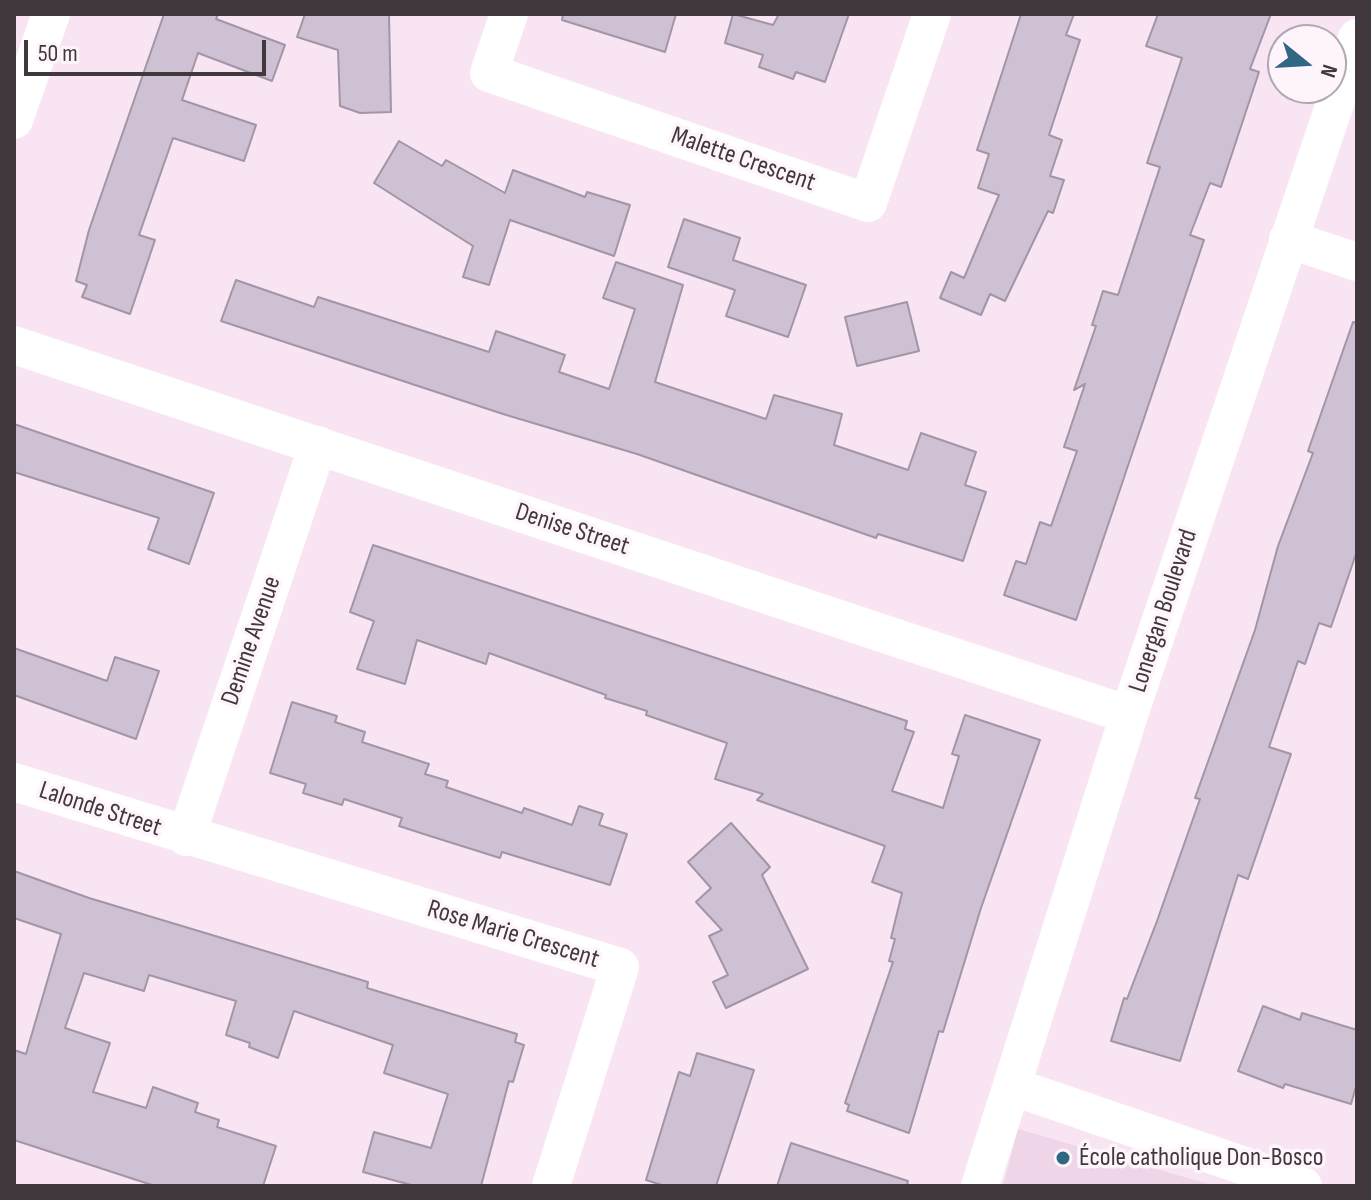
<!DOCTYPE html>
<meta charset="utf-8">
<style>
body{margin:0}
#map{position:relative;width:1371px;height:1200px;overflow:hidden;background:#f8e4f2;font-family:"Sofia Sans Condensed",sans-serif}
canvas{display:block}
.frame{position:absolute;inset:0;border:16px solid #40383d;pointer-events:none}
.north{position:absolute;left:1267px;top:24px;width:80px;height:80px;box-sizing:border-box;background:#fdf5fb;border:2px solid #b1a9af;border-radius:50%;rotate:108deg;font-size:22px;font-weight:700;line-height:32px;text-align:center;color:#40383d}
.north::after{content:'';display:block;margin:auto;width:28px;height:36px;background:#306782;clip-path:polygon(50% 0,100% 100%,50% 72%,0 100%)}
.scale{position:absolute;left:24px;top:40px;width:242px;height:36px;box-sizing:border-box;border:4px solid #40383d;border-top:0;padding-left:10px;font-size:24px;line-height:28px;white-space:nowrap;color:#40383d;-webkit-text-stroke:6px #fdf5fb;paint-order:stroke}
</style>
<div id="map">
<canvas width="1371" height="1200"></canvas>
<div class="frame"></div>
<div class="north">N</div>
<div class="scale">50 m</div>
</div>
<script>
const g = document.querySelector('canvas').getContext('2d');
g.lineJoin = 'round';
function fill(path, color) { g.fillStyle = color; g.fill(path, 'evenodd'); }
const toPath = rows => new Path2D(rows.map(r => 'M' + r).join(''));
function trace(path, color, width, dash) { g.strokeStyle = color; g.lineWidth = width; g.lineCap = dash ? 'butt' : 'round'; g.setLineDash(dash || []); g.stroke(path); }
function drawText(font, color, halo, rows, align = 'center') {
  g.font = font + ' "Sofia Sans Condensed",sans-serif'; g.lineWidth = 7; g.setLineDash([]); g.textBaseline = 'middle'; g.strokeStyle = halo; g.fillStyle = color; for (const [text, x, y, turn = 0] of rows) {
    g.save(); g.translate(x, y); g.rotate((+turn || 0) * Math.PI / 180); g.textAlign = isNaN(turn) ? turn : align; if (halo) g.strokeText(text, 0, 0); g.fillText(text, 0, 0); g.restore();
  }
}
fill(toPath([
 [1018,1129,1215,1186,1003,1186]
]), '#eed5e7');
const building = toPath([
 [164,14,218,14,216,19,285,45,272,81,198,53,182,100,256,125,244,161,173,138,139,235,155,240,130,314,82,297,87,285,76,281,89,230,164,14],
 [305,14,389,14,391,112,360,113,340,106,338,50,297,37,305,14],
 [563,14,676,14,665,52,562,20,563,14],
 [733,14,773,25,779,14,849,14,825,82,796,72,793,79,759,67,763,55,725,43,733,14],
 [1021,14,1074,14,1066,35,1080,40,1049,135,1062,140,1050,176,1064,180,1053,213,1048,211,1005,301,990,294,981,315,940,298,951,272,964,278,999,195,978,188,989,154,977,150,1021,14],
 [1158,14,1271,14,1250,69,1259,72,1221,187,1210,183,1190,235,1204,240,1076,620,1004,595,1016,561,1026,564,1040,522,1051,526,1077,451,1064,447,1085,384,1074,390,1096,326,1092,325,1103,291,1118,295,1160,167,1147,163,1182,58,1146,46,1158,14],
 [399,141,442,166,446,160,505,193,513,170,585,197,587,192,630,205,614,256,510,220,489,285,463,277,473,246,374,183,399,141],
 [684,219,740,238,733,260,806,285,788,337,726,316,735,290,668,267,684,219],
 [616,262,683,285,655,382,766,419,774,395,842,414,834,445,908,470,921,433,976,452,965,485,986,492,963,561,878,534,876,538,637,454,503,414,221,321,236,280,314,307,318,297,489,352,496,331,565,355,559,372,609,389,635,309,603,298,616,262],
 [907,302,919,351,857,366,845,317,907,302],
 [1353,322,1357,323,1357,551,1331,627,1319,623,1305,664,1298,661,1269,747,1291,754,1248,879,1238,875,1180,1061,1111,1041,1124,998,1127,999,1157,921,1200,799,1195,798,1255,630,1278,546,1313,453,1308,451,1353,322],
 [14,424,214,493,189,564,148,549,159,518,14,472,14,424],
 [373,545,907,721,905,729,914,732,892,791,943,808,959,756,952,754,965,715,1040,740,981,908,943,1032,939,1031,909,1133,847,1111,849,1105,845,1103,893,962,889,961,895,939,891,938,902,893,872,882,885,846,757,800,763,794,715,779,727,743,646,715,647,711,605,698,606,695,489,653,486,664,417,640,405,684,357,669,374,621,350,612,373,545],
 [14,648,107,681,115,657,159,671,136,739,14,695,14,648],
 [292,702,337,716,335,722,365,732,362,742,429,764,425,774,448,781,446,787,522,813,524,808,572,825,579,806,603,814,599,825,627,834,610,885,502,852,500,858,430,836,399,826,402,818,344,799,342,805,303,793,306,784,270,773,292,702],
 [731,823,770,867,762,875,808,969,726,1008,713,982,728,975,709,936,722,930,696,902,711,888,688,862,731,823],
 [14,871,89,898,368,982,367,988,517,1034,515,1042,524,1045,513,1082,509,1081,481,1186,415,1186,363,1172,374,1132,431,1148,448,1094,384,1073,393,1045,294,1011,278,1058,249,1047,250,1043,226,1035,236,1001,149,975,144,991,84,973,65,1028,110,1043,93,1092,146,1108,153,1087,198,1103,195,1112,219,1120,217,1127,276,1146,263,1186,155,1186,14,1140,14,1050,26,1054,61,934,14,918,14,871],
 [1263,1006,1300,1020,1302,1013,1357,1030,1357,1083,1351,1104,1285,1084,1283,1088,1238,1071,1263,1006],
 [697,1053,754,1070,716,1186,665,1186,646,1180,679,1072,690,1076,697,1053],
 [791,1143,908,1181,907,1186,777,1186,791,1143]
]);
fill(building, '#cec1d3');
trace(building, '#a195a6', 2);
trace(toPath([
 [509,14,489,73,868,203,932,14],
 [14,120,51,14],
 [1288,239,1357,262],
 [14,345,1129,715],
 [14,782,620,967,551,1186],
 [186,837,318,445],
 [1014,1087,1303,1186],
 [980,1186,1129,715,1357,38]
]), '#fff', 38);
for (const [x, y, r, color] of [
 [1063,1158,8,"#306782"]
]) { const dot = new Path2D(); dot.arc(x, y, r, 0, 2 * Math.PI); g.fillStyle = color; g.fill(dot); trace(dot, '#fdf5fb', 3); }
drawText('26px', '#40383d', '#fdf5fb', [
 ["Malette Crescent",743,160,19],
 ["Denise Street",572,530,18],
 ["Lonergan Boulevard",1164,611,-72],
 ["Demine Avenue",252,641,-71],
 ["Lalonde Street",100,810,18],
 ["Rose Marie Crescent",513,935,17]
]);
drawText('26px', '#40383d', '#fdf5fb', [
 ["École catholique Don-Bosco",1079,1158]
], 'left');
</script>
